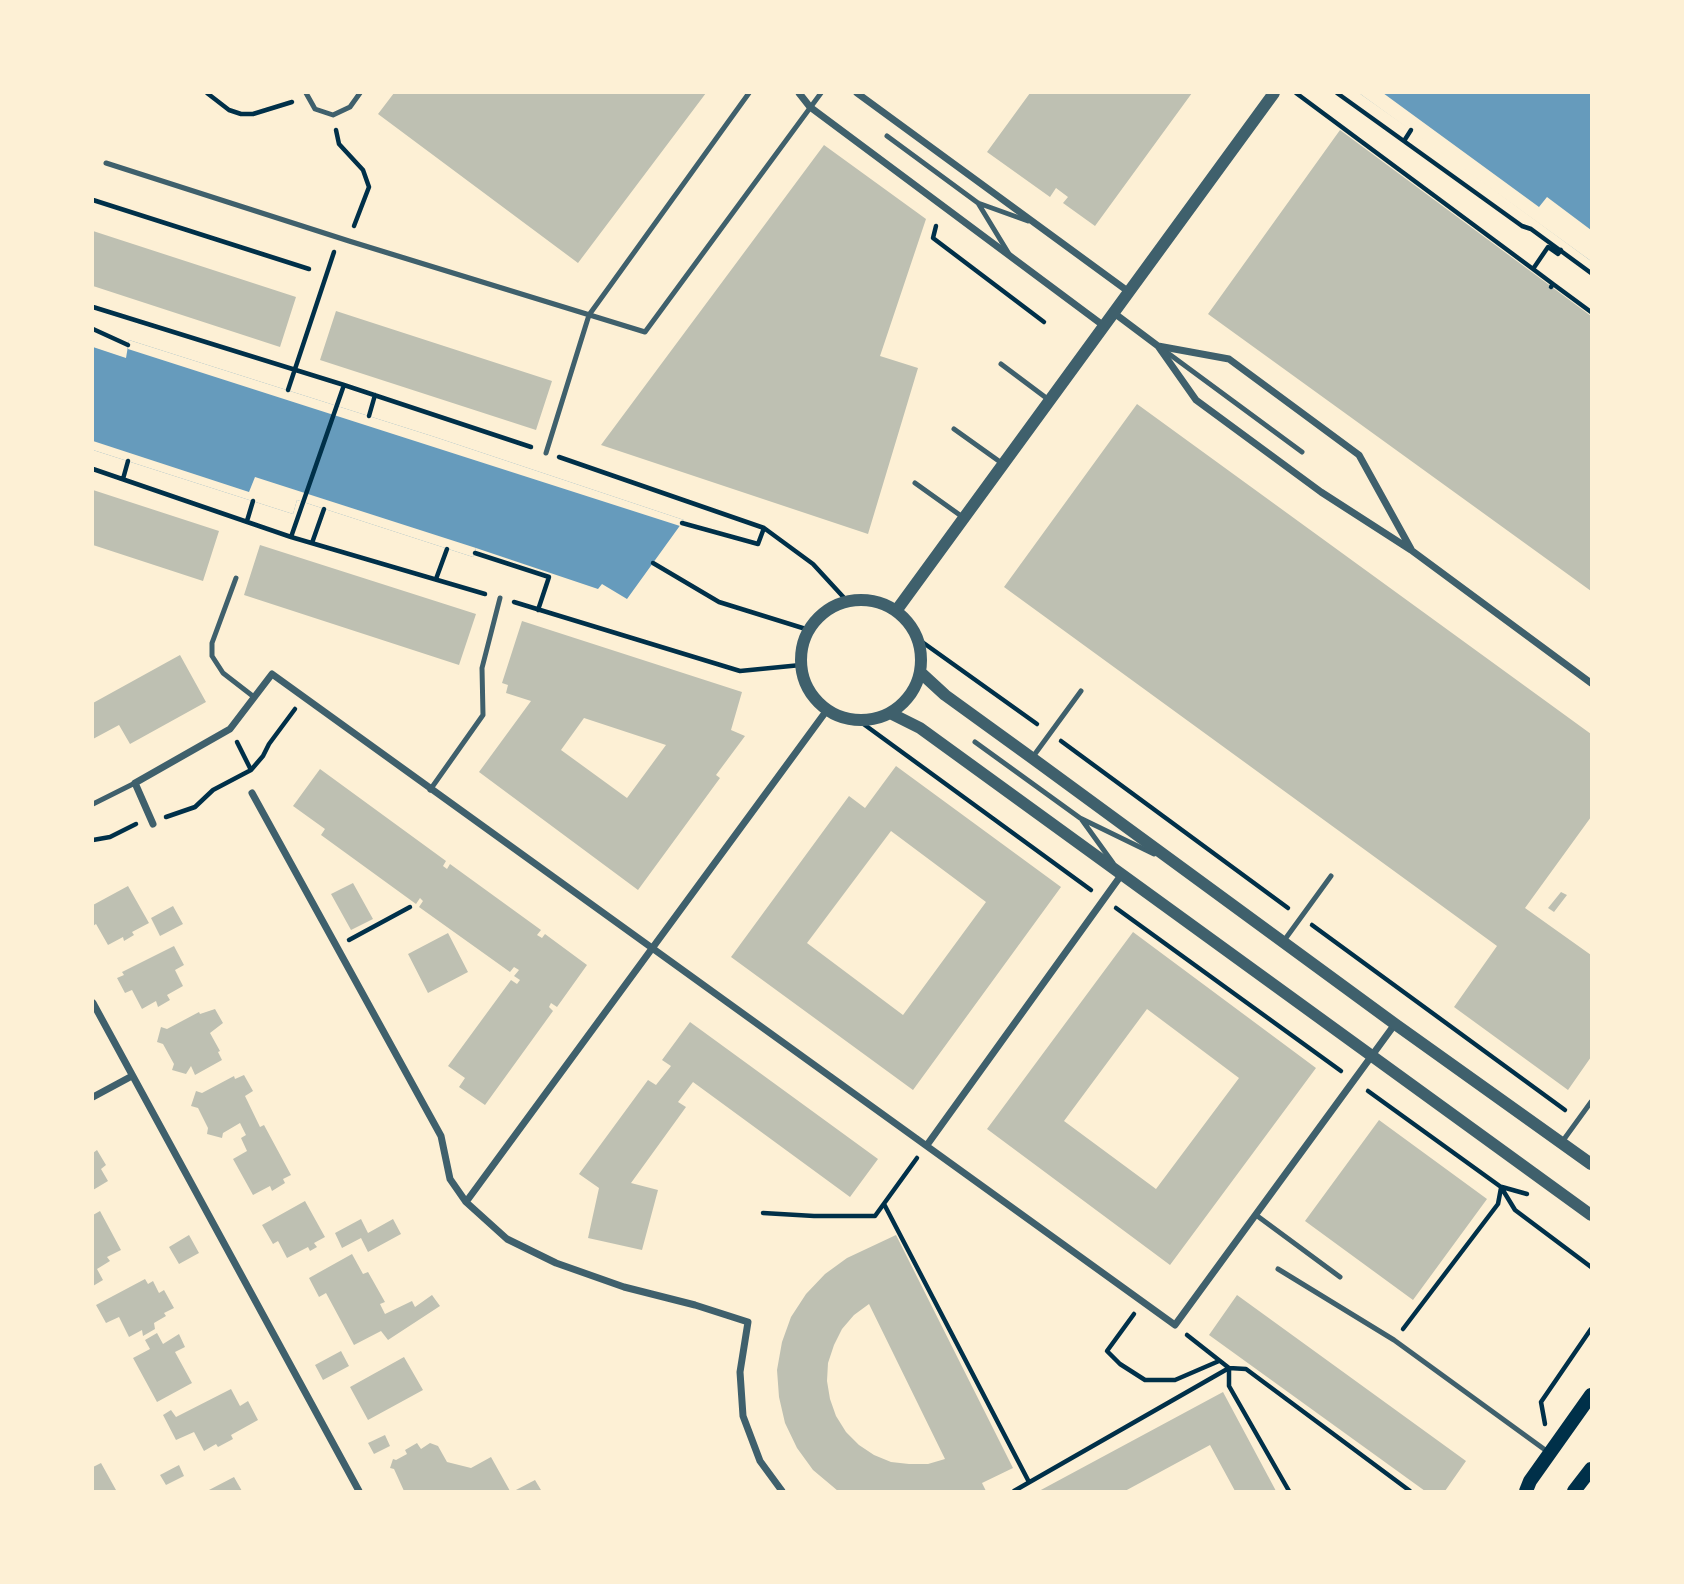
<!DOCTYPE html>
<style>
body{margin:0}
#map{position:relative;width:1684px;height:1584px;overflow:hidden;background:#fdf0d5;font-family:"PT Sans Narrow",sans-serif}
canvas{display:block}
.frame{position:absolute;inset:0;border:94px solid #fdf0d5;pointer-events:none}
</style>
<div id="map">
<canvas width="1684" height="1584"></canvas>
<div class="frame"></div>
</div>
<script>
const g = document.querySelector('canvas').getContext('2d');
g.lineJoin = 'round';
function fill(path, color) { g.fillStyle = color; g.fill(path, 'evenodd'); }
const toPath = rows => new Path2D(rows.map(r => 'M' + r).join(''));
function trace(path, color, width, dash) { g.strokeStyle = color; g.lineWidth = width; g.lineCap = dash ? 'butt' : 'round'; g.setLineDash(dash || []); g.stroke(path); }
fill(toPath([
 [1359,93,1591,93,1591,261,1445,154],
 [129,340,435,437,684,520,627,599,602,584,598,589,476,548,473,557,297,500,293,514,93,450,93,347,126,358]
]), '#669bbc');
fill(toPath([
 [1359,93,1383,93,1539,207,1547,197,1591,230,1591,261],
 [129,340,435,437,684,520,680,526,128,349],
 [93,441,249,492,255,477,476,548,473,557,297,500,293,514,93,450]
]), '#fdf0d5');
fill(toPath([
 [394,93,706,93,578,263,378,114],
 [1030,93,1192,93,1095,226,1063,203,1068,197,1056,188,1050,197,987,152],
 [1340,130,1591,316,1591,591,1208,314],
 [824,145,926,219,880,356,918,368,868,534,601,445],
 [93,231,296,297,280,347,93,286],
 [336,311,552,381,536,430,320,360],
 [1137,404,1591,734,1591,817,1525,908,1591,955,1591,1057,1568,1090,1454,1007,1497,946,1004,587],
 [93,490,219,531,203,581,93,545],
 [260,545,476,614,459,665,244,595],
 [522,621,742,692,731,730,745,736,716,775,720,778,638,890,479,772,531,701,506,693,508,685,502,683],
 [584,718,666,745,627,798,561,750],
 [180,655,206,702,130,744,119,725,93,739,93,703],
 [896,766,1061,887,913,1090,731,957,849,796,865,808],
 [891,831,986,902,903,1015,807,943],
 [320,769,446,861,443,866,447,869,450,864,541,930,537,935,542,938,545,934,587,965,557,1007,551,1003,549,1007,553,1011,485,1105,459,1087,465,1078,448,1066,511,980,517,984,520,980,514,976,519,970,514,967,510,972,419,907,423,901,420,898,416,904,321,835,325,829,293,806],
 [353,883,373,919,351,930,331,894],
 [128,886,149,923,132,932,134,935,124,941,123,937,108,945,96,924,93,926,93,905],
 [1561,892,1567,895,1554,912,1548,908],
 [173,906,183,924,160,936,151,918],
 [1133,932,1316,1068,1170,1265,987,1129],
 [1147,1009,1239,1078,1156,1189,1064,1121],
 [448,933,468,972,428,993,408,954],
 [174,946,184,965,175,970,183,986,167,995,170,1000,158,1007,156,1001,142,1009,132,990,125,993,117,978,124,975,122,972],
 [215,1009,223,1023,210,1033,220,1051,218,1052,222,1060,195,1075,191,1066,186,1074,172,1070,174,1064,163,1044,157,1042,161,1027,167,1029,199,1012,200,1014],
 [690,1022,878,1159,850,1197,693,1082,678,1102,686,1107,631,1183,658,1190,642,1250,588,1238,599,1188,579,1174,648,1080,656,1085,671,1066,662,1060],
 [244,1075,253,1091,245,1096,260,1127,264,1125,291,1175,283,1179,285,1183,272,1191,270,1186,253,1195,233,1159,247,1151,241,1138,246,1135,240,1123,223,1133,222,1138,207,1134,208,1128,198,1108,191,1106,196,1091,202,1093,234,1076,235,1079],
 [1379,1120,1487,1199,1413,1300,1305,1221],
 [97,1150,106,1165,101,1169,108,1181,93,1190,93,1153],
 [305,1201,325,1237,314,1243,317,1247,310,1251,308,1247,287,1258,278,1241,273,1244,262,1225],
 [100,1211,121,1250,107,1257,110,1261,97,1269,103,1280,93,1286,93,1215],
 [361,1219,368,1233,393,1219,401,1234,368,1252,361,1238,342,1248,335,1233],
 [189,1235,199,1253,179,1264,169,1247],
 [896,1235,1013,1468,982,1483,986,1491,838,1491,813,1470,797,1448,785,1423,779,1397,777,1370,782,1342,791,1317,806,1294,825,1274,847,1258],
 [869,1304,945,1459,928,1464,909,1464,891,1462,874,1455,859,1445,846,1432,836,1416,830,1399,827,1381,828,1363,834,1345,842,1329,854,1315],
 [352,1254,363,1274,368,1272,385,1302,380,1304,385,1314,412,1301,415,1307,432,1295,440,1306,388,1340,381,1331,354,1345,326,1293,319,1297,309,1278],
 [145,1279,148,1284,153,1281,159,1293,164,1290,174,1308,164,1313,166,1316,154,1323,155,1329,143,1336,142,1330,129,1337,119,1317,106,1323,96,1305],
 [1237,1295,1466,1461,1445,1491,1425,1491,1209,1335],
 [157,1333,163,1344,179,1334,185,1347,175,1352,192,1383,157,1402,133,1358,150,1349,145,1340],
 [341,1351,349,1366,323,1380,315,1365],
 [404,1357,423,1390,368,1420,350,1387],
 [231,1389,240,1406,248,1401,258,1420,231,1435,233,1439,218,1447,216,1444,204,1451,194,1432,176,1440,163,1415,171,1410,176,1417],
 [1223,1392,1276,1491,1235,1491,1210,1445,1125,1491,1039,1491],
 [385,1435,390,1446,374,1454,368,1443],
 [417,1443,421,1449,430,1443,438,1446,447,1462,471,1468,491,1457,510,1491,404,1491,394,1469,390,1468,393,1459,396,1460,407,1454,405,1450],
 [101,1463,116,1490,114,1491,93,1491,93,1467],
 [179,1465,184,1476,166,1485,160,1475],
 [234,1477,242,1491,207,1491],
 [535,1480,541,1490,539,1491,514,1491]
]), '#bec0b2');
trace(toPath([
 [207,93,229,110,241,114,253,114,292,102],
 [1296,93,1533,269],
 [1337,93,1522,226,1531,229,1591,273],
 [336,130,339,144,363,170,369,187,354,226],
 [1404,141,1411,130],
 [93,200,309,269],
 [936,226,933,238,1044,322],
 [1553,284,1591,312],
 [1551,287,1553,284,1533,269,1548,247,1558,254,1561,250],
 [93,307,344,385,531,447],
 [93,329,128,345],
 [288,390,334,252],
 [369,416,375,395],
 [559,457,764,528,813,564,847,601],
 [93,469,291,537,485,594],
 [123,479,128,461],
 [247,521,253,501],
 [682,523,758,544,764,528],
 [291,537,344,385],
 [312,543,324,509],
 [475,553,549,577,538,610],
 [653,563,719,602,809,630],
 [436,579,447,549],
 [514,602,740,671,801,665],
 [918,639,1037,724],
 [858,720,1091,890],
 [1061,741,1288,908],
 [237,742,251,770],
 [166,817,195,807,213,790,251,770,263,756,269,744,295,709],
 [93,840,110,837,136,824],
 [1116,908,1341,1071],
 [1312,925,1565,1110],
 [349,940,410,907],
 [1368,1091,1501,1187,1515,1210,1591,1267],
 [1502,1187,1527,1194],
 [884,1204,1029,1482],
 [763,1213,814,1216,875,1216,917,1158],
 [1134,1314,1107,1351,1120,1364,1145,1380,1175,1380,1219,1361],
 [1403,1329,1498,1204,1501,1188],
 [1187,1335,1229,1368,1229,1386,1289,1491],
 [1545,1424,1541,1402,1591,1329],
 [1014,1491,1229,1368,1246,1369,1410,1491]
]), '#003049', 4.5);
trace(toPath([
 [306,93,315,109,333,115,350,107,360,93],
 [887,136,978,203,1028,221],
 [106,163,349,241,645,332,821,93],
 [978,203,1009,254],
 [1161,348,1302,452],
 [1001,364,1049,400],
 [954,429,1003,464],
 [546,453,589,315,749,93],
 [915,483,964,518],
 [236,578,212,643,212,656,223,673,254,697],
 [975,742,1080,818,1154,854],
 [1032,758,1081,691],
 [430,790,483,715,482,668,500,598],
 [93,804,135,783],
 [1082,820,1113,863],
 [1283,942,1331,876],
 [1562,1142,1591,1102],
 [1256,1215,1340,1277],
 [1278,1269,1394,1340,1548,1452]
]), '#3f606c', 5);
trace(toPath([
 [799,93,810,107,1104,326],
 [857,93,1129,292],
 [1114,313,1158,346,1196,400,1321,492,1411,550,1591,683],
 [1158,346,1229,359,1359,455,1411,549],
 [252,793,441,1136,450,1179,466,1202,507,1239,556,1263,624,1287,695,1305,748,1322,740,1372,743,1416,760,1461,782,1491],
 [153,824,135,783,230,729,272,674,1175,1325,1395,1024],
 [93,1003,359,1491],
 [93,1097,132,1076],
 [927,1145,1122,874],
 [466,1202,827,710]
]), '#3f606c', 7);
trace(toPath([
 '801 660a60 60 0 1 1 120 0a60 60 0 1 1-120 0Z',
 [896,611,1274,93],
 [920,672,945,695,1032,758,1395,1024,1591,1164],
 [890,713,920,728,1591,1215]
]), '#3f606c', 12);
trace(toPath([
 [1526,1491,1530,1481,1591,1395],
 [1574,1491,1591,1469]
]), '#003049', 14);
</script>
